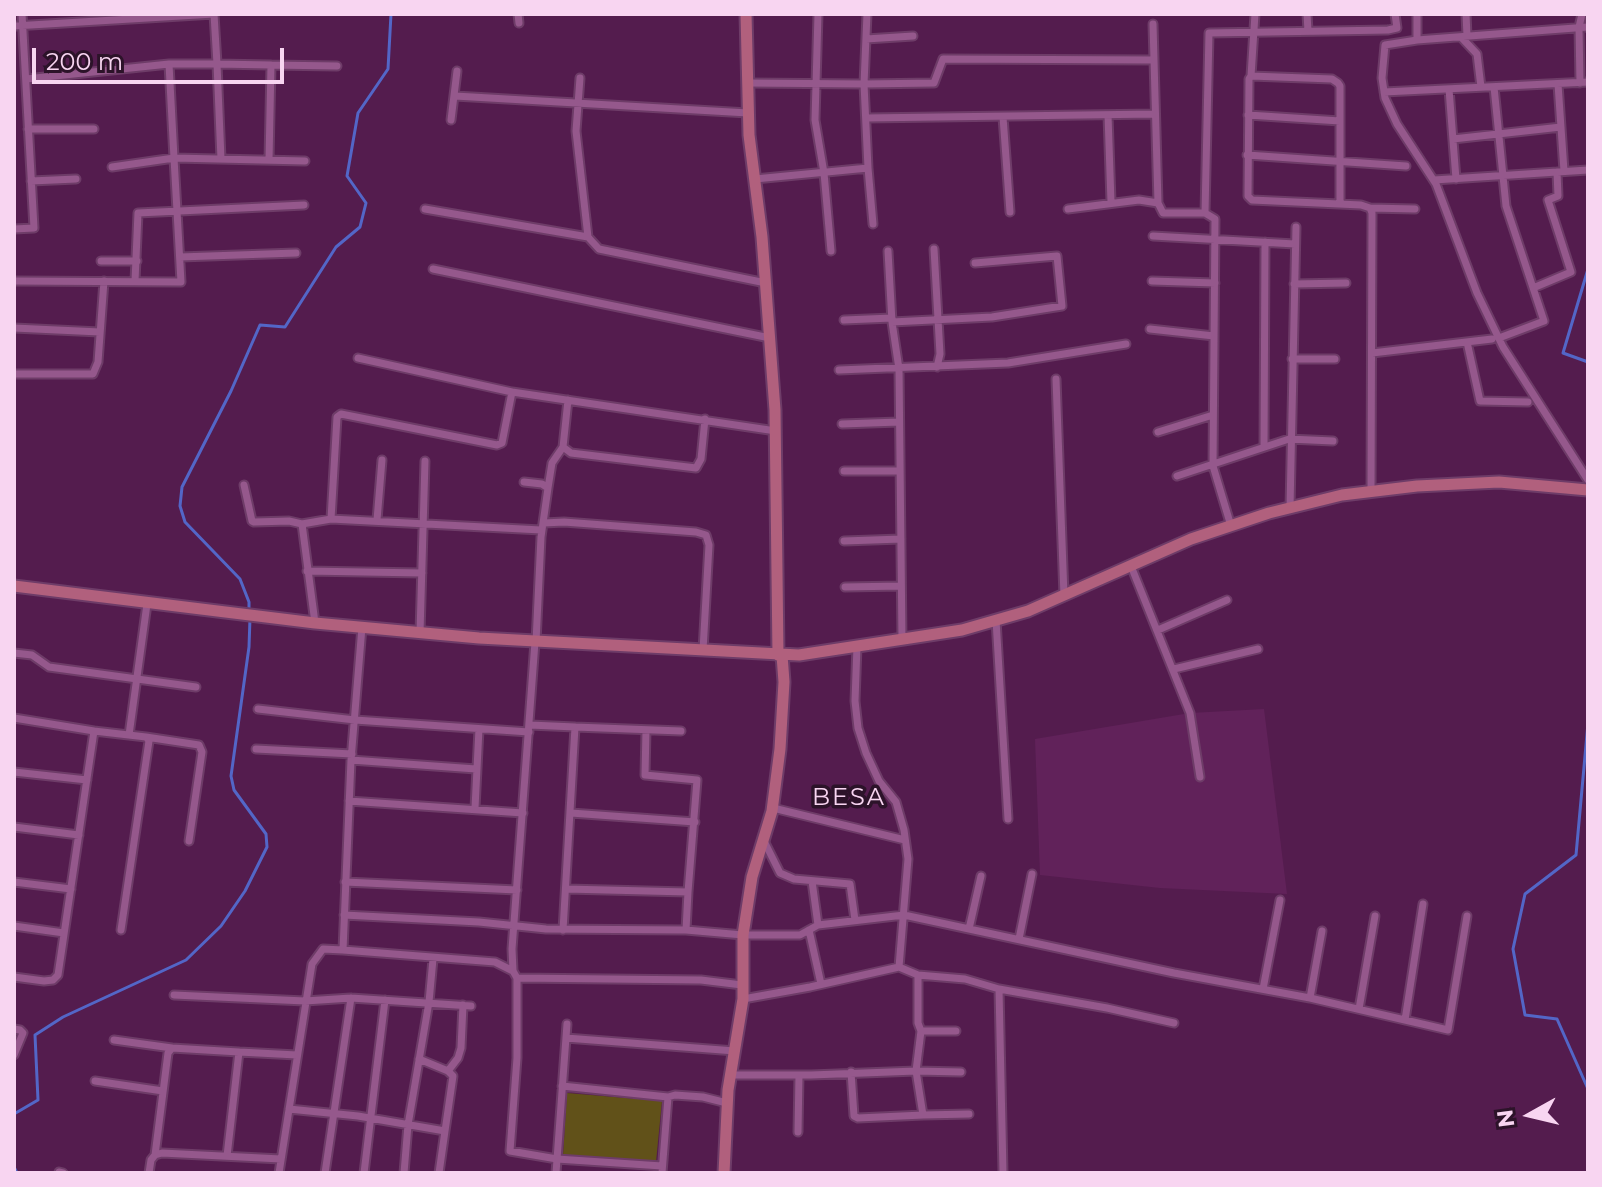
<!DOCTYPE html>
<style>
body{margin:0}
#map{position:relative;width:1602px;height:1187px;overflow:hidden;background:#541c4e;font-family:Montserrat,sans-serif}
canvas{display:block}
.frame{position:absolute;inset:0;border:16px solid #f8d5f1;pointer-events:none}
.north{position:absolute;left:1490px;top:1075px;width:80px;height:80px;-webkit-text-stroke:6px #2c1329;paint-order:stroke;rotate:262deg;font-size:22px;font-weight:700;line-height:32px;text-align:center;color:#f8d5f1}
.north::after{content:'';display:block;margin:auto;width:28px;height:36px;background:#f8d5f1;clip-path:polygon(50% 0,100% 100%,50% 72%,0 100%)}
.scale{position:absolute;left:32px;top:48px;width:252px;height:36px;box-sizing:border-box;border:4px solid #f8d5f1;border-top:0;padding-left:10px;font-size:24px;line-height:28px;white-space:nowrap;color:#f8d5f1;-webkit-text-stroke:6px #2c1329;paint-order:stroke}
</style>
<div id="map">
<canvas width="1602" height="1187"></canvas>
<div class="frame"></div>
<div class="north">N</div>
<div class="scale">200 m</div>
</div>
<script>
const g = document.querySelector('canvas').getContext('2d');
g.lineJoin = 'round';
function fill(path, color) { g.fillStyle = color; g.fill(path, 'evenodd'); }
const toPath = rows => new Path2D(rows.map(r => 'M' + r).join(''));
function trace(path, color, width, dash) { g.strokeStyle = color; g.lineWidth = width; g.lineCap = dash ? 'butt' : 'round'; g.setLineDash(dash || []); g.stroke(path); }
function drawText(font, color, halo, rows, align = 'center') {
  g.font = font + ' Montserrat,sans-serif'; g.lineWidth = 7; g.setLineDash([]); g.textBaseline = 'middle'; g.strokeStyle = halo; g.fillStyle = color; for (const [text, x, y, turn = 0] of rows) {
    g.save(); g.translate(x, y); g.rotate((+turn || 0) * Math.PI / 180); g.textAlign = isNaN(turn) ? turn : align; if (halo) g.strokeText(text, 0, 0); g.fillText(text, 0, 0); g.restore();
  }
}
fill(toPath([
 [1264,709,1287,894,1160,888,1040,875,1035,739,1190,713]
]), '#61225a');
fill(toPath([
 [567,1093,662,1101,656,1162,563,1155]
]), '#615119');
trace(toPath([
 [1588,269,1563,353,1588,362],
 [249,610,249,602,240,579,185,522,180,506,182,487,231,391,260,325,285,327,336,247,360,227,366,203,347,176,358,113,388,69,391,14],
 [1588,723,1576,855,1525,894,1513,949,1525,1015,1557,1019,1588,1089],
 [14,1114,38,1100,35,1035,63,1017,186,960,221,926,245,891,267,847,266,834,234,790,231,776,249,647,250,618],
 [14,1167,17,1173]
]), '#5366c7', 3);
const street = toPath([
 [518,14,519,23],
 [818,14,815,120,824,173,831,251],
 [867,14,864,84,934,83,943,59,1154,60],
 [1307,14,1308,31],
 [1417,14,1417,40,1385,45,1382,78,1385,98,1397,124,1436,184,1477,293,1503,347,1588,480],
 [1466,14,1467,36],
 [1153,24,1158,203],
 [14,26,214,14,217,64,271,65,269,160],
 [1461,37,1477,54,1481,87],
 [866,39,913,36],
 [1417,40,1588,27],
 [271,65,337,66],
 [1251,76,1255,14],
 [580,78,576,131,588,237],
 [26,79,169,64,217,64,221,159],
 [748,83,864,84,868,168,755,179],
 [1580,83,1579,27,1582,14],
 [1558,84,1564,171],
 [1494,87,1506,206,1544,321,1499,338],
 [1449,89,1456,179],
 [1384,92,1588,82],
 [455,96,748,113],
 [1108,115,1111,202],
 [1248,115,1340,121],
 [1003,117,1010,212],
 [866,118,1155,114],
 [451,120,457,71],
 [28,129,94,129],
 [1453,139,1561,127],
 [1247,155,1406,166],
 [112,167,174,158,169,64],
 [868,168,873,224],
 [1434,180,1588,170],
 [31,181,76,179],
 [1340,204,1340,86,1338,83,1332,79,1251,76,1249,79,1248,196,1252,200,1361,205,1370,208,1372,213,1371,492],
 [1370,208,1415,209],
 [425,209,588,237,599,249,766,283],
 [1068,209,1139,200,1158,203,1163,213,1205,213],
 [14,229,34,228,22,14],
 [1153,236,1295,244],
 [934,249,940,354,937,367],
 [888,251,892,322,899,369,902,640],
 [180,257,296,253],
 [101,261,137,261],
 [433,269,770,338],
 [14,281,181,282,174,158,305,161],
 [135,281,138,213,304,205],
 [1152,281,1215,283],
 [1294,284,1346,283],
 [1533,288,1571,272,1548,200,1558,196,1557,172],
 [844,320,892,318],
 [892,322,992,317,1062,306,1057,256,975,263],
 [14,328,100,332],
 [1150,329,1214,336],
 [1467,342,1480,401,1528,402],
 [1372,353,1492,339],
 [358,358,512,392],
 [1292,359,1335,359],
 [839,370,1008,363,1126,344],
 [14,374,93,374,98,362,104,281],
 [1056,379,1064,596],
 [842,424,899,422],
 [1158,432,1213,415],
 [563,447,571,453,696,468,701,459,705,419],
 [1264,447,1265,242],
 [844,471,900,471],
 [1177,476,1289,439,1333,441],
 [524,482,542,484,548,488,541,537,536,642],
 [244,485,252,521,254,522,289,521,302,524,331,519,541,530],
 [548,488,552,463,563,447,568,400],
 [1290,508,1296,227],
 [331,519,337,417,341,414,497,445,502,443,512,392,776,431],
 [377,520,382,460],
 [544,523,564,522,696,532,706,535,709,545,703,650],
 [302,524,315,623],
 [1231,526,1213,466,1215,219,1205,213,1209,33,1388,30,1397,28,1395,14],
 [844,541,901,539],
 [1131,566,1190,713,1200,777],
 [307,571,422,573],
 [845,587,901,586],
 [996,620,1008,819],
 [1158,630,1227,600],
 [420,633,425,461],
 [535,642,512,949,513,971,517,978,517,1058,510,1151,557,1159,662,1166],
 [14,653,32,655,49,667,196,687],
 [1174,669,1258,649],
 [258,709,355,720,529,732],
 [14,718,94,731],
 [530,725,575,727,563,930],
 [575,727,681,731],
 [129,735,147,604],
 [146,737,199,745,202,752,189,841],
 [256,749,352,754],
 [351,760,476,769],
 [14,772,87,780],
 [349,801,523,813],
 [475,808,479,729],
 [773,808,905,840],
 [571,813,695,822],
 [14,827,79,835],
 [764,841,780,873,794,879,850,884,855,920],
 [812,881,818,925],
 [14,882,71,889],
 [345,882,517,890],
 [566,889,688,892,697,780,645,775,646,730],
 [344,915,479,922,546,929,686,930,743,935,800,935,818,925,904,915,1174,973,1310,998,1448,1030,1467,916],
 [14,926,64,933],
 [969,929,981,876],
 [686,930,688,892],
 [809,930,821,984],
 [1019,939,1032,874],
 [343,950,495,962,513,971],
 [899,967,918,975,965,979,999,989,1107,1008,1174,1023],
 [918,975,918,1023,921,1031,916,1071,961,1072],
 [14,977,44,981,53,980,58,975,94,731,146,737,149,741,121,930],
 [517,978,701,980,742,985],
 [999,989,1003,1173],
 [1263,989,1280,900],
 [174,995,305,1001,351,998,471,1006],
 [1310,998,1322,931],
 [743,999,810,987,899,967,908,859,904,830,896,802,879,781,866,753,858,728,855,701,857,646],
 [1359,1009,1375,916],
 [1405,1020,1423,904],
 [14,1029,20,1030,23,1033,14,1055],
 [921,1031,956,1031],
 [566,1038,735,1051],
 [114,1040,172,1048],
 [419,1059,448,1071,453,1076,445,1131],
 [448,1071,458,1058,461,1048,463,1005],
 [851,1072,854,1116,858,1118,923,1115],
 [731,1075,811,1075,916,1071,923,1115,969,1114],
 [95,1081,163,1091],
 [562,1086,668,1097],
 [289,1109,358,1116,445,1131,439,1173],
 [798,1132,799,1075],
 [155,1155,168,1053,172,1048,239,1052],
 [227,1156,239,1052,297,1055],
 [59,1172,63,1173],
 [149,1173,151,1160,155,1155,162,1153,281,1159],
 [279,1173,312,964,323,949,343,950,351,760,362,627],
 [325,1173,351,998],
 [364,1173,385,1000],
 [404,1173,408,1125,429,1002,433,959],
 [556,1173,567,1024],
 [662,1173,668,1097,675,1095,703,1097,727,1103]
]);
const secondary = toPath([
 [746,14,749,135,762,237,775,410,778,655],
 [14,586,315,623,479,638,799,655,962,630,1028,611,1191,539,1269,513,1342,495,1417,486,1499,482,1588,490],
 [724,1173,728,1090,743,999,743,935,752,877,772,811,780,749,784,682,782,655]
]);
trace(street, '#6e3c68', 11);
trace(secondary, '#6e3c68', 15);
trace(street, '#95588c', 7);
trace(secondary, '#b1607d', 11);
g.letterSpacing = '2px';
drawText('24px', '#f8d5f1', '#2c1329', [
 ["BESA",849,798]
]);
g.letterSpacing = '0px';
</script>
